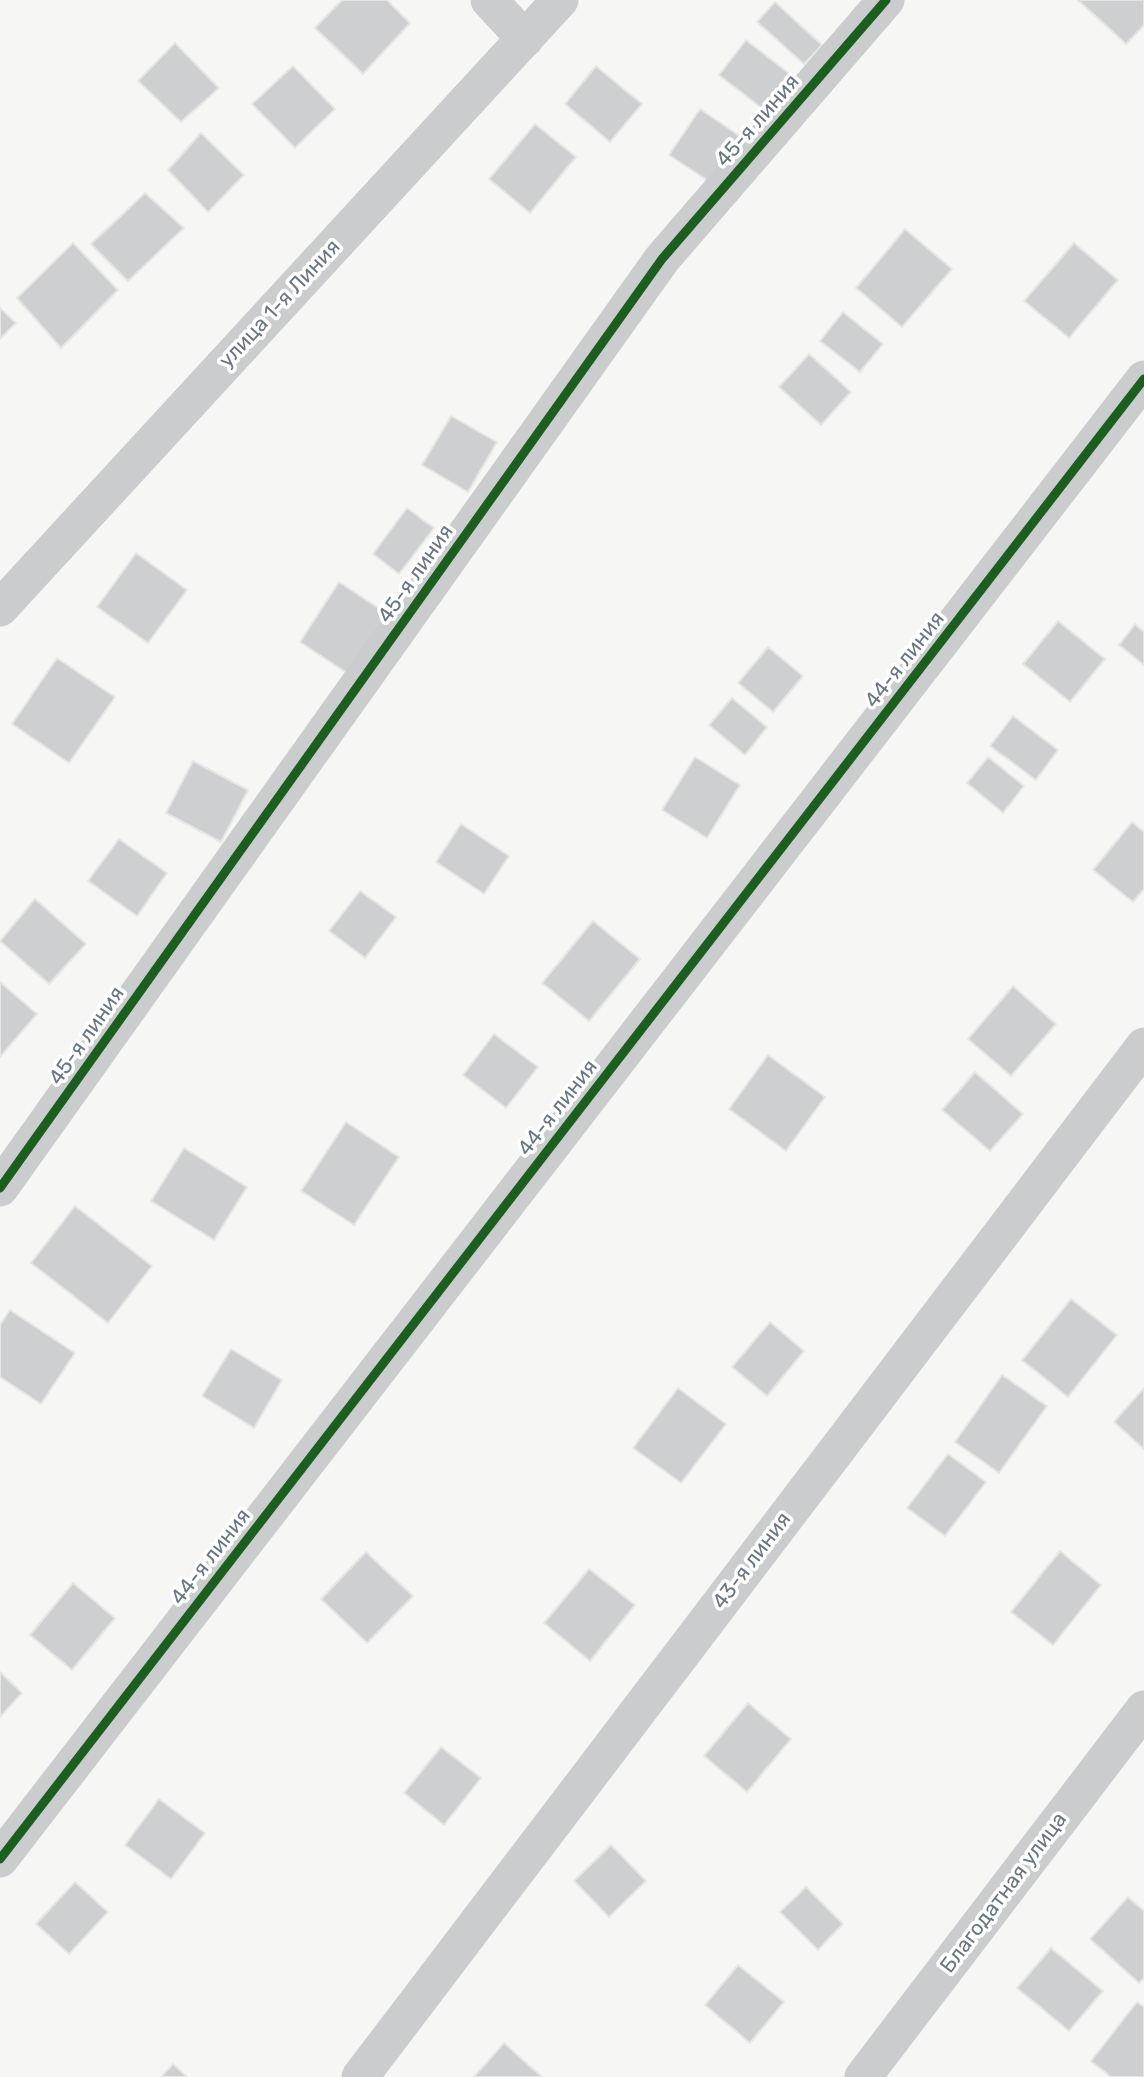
<!DOCTYPE html>
<meta charset="utf-8">
<style>
body{margin:0}
canvas{display:block;background:#f6f6f5}
</style>
<canvas width="1144" height="2077"></canvas>
<script>
const g = document.querySelector('canvas').getContext('2d');
g.lineJoin = 'round';
function fill(path, color) { g.fillStyle = color; g.fill(path, 'evenodd'); }
const toPath = rows => new Path2D(rows.map(r => 'M' + r).join(''));
function trace(path, color, width, dash) { g.strokeStyle = color; g.lineWidth = width; g.lineCap = dash ? 'butt' : 'round'; g.setLineDash(dash || []); g.stroke(path); }
function drawText(font, color, halo, rows, align = 'center') {
  g.font = font + ' Rubik,sans-serif'; g.lineWidth = 7; g.setLineDash([]); g.textBaseline = 'middle'; g.strokeStyle = halo; g.fillStyle = color; for (const [text, x, y, turn = 0] of rows) {
    g.save(); g.translate(x, y); g.rotate((+turn || 0) * Math.PI / 180); g.textAlign = isNaN(turn) ? turn : align; if (halo) g.strokeText(text, 0, 0); g.fillText(text, 0, 0); g.restore();
  }
}
const building = toPath([
 [342,0,387,0,410,23,363,74,315,28,342,0],
 [1078,0,1144,0,1144,25,1126,44,1078,0],
 [775,2,822,45,804,64,757,22,775,2],
 [746,40,790,74,763,109,719,75,746,40],
 [175,43,219,88,181,122,138,81,175,43],
 [293,66,335,109,295,148,252,104,293,66],
 [596,66,642,104,610,142,565,104,596,66],
 [700,109,750,143,719,188,669,155,700,109],
 [535,124,576,157,530,213,489,179,535,124],
 [201,133,244,175,208,212,168,170,201,133],
 [145,193,184,228,128,281,91,244,145,193],
 [905,229,952,269,902,327,856,288,905,229],
 [73,243,118,290,61,348,17,298,73,243],
 [1074,243,1118,280,1069,338,1024,301,1074,243],
 [0,308,16,323,0,339,0,308],
 [843,312,883,344,860,372,820,341,843,312],
 [809,354,851,392,821,425,779,387,809,354],
 [451,416,497,442,468,492,422,465,451,416],
 [407,508,434,528,399,574,373,554,407,508],
 [136,553,187,590,148,643,97,607,136,553],
 [339,582,395,619,356,679,300,642,339,582],
 [1058,621,1105,659,1070,702,1023,664,1058,621],
 [1135,624,1144,632,1144,665,1119,645,1135,624],
 [768,647,803,676,773,712,738,683,768,647],
 [57,658,115,697,69,763,12,724,57,658],
 [732,698,767,727,745,755,709,725,732,698],
 [1013,716,1058,750,1036,780,990,746,1013,716],
 [695,757,740,785,707,838,662,810,695,757],
 [988,757,1024,786,1003,813,967,783,988,757],
 [193,761,248,790,221,842,166,813,193,761],
 [1132,822,1144,832,1144,889,1133,902,1093,870,1132,822],
 [461,824,509,856,484,894,436,862,461,824],
 [119,839,167,873,137,916,88,881,119,839],
 [360,891,396,917,365,958,329,931,360,891],
 [35,899,86,944,49,984,0,941,35,899],
 [593,921,640,959,589,1021,542,983,593,921],
 [0,982,37,1014,0,1057,0,982],
 [1013,986,1056,1024,1011,1076,968,1039,1013,986],
 [494,1034,538,1067,506,1108,463,1075,494,1034],
 [768,1055,825,1097,786,1151,729,1109,768,1055],
 [975,1072,1023,1114,990,1151,942,1110,975,1072],
 [346,1122,399,1157,354,1225,301,1191,346,1122],
 [184,1148,247,1187,214,1240,151,1201,184,1148],
 [75,1206,152,1266,108,1323,31,1263,75,1206],
 [1071,1299,1117,1335,1068,1397,1022,1360,1071,1299],
 [10,1310,75,1353,41,1404,0,1377,0,1325,10,1310],
 [770,1322,804,1351,767,1396,732,1367,770,1322],
 [231,1349,282,1380,254,1428,202,1396,231,1349],
 [1002,1375,1047,1406,999,1473,955,1442,1002,1375],
 [678,1388,726,1424,681,1483,633,1448,678,1388],
 [1144,1388,1144,1449,1114,1422,1144,1388],
 [948,1454,986,1482,945,1536,907,1508,948,1454],
 [1060,1551,1101,1585,1053,1645,1011,1612,1060,1551],
 [366,1552,413,1596,367,1643,321,1599,366,1552],
 [589,1569,635,1605,590,1661,544,1623,589,1569],
 [73,1583,115,1618,72,1670,30,1635,73,1583],
 [0,1672,22,1693,0,1717,0,1672],
 [748,1703,791,1739,747,1792,704,1756,748,1703],
 [441,1747,481,1778,444,1825,404,1793,441,1747],
 [159,1799,205,1833,171,1879,125,1845,159,1799],
 [611,1845,646,1881,609,1917,574,1881,611,1845],
 [75,1882,108,1912,69,1954,36,1924,75,1882],
 [806,1887,843,1924,818,1950,780,1912,806,1887],
 [1128,1897,1144,1911,1144,1978,1139,1983,1090,1939,1128,1897],
 [1051,1948,1103,1991,1069,2031,1017,1988,1051,1948],
 [738,1965,784,2002,750,2043,705,2005,738,1965],
 [1137,2002,1144,2007,1144,2077,1111,2077,1091,2061,1137,2002],
 [504,2043,542,2077,474,2077,504,2043],
 [173,2064,187,2077,161,2077,173,2064]
]);
fill(building, '#cecfd0');
trace(building, '#e6e6e5', 2);
trace(toPath([
 [489,0,525,39],
 [0,608,560,0],
 [0,1188,662,259,886,0],
 [0,1859,1144,379],
 [360,2077,1144,1046],
 [863,2077,1144,1709]
]), '#cbcccd', 37);
trace(toPath([
 [0,1188,662,259,886,0],
 [0,1859,1144,379]
]), '#1b5e20', 9);
drawText('21px', '#697683', '#fff', [
 ["45-я линия",758,121,-49],
 ["улица 1-я Линия",280,304,-47],
 ["45-я линия",416,574,-55],
 ["44-я линия",905,660,-52],
 ["45-я линия",87,1036,-55],
 ["44-я линия",558,1108,-52],
 ["44-я линия",211,1557,-52],
 ["43-я линия",752,1561,-53],
 ["Благодатная улица",1004,1893,-53]
]);
</script>
